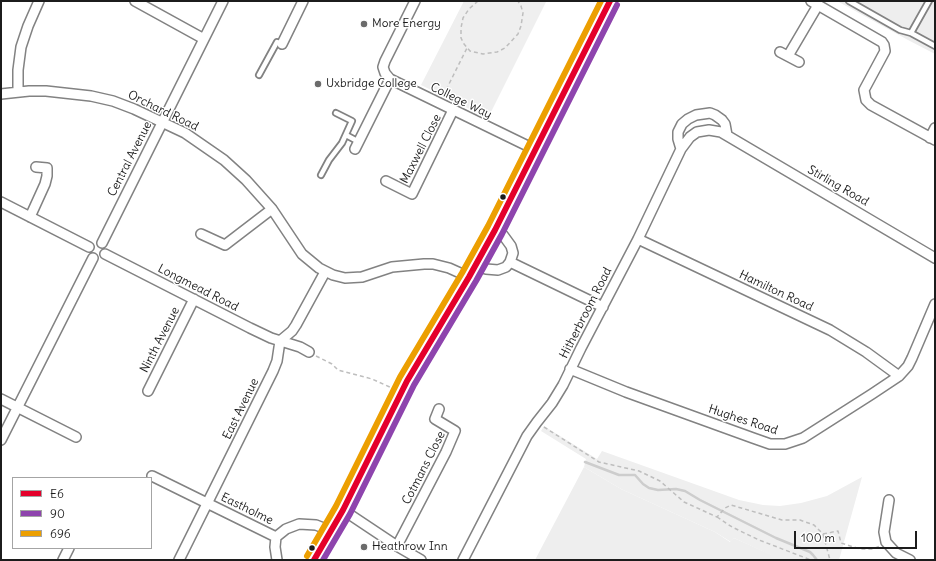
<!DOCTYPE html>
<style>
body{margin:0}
#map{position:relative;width:936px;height:561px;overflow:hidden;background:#fff;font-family:Delius,sans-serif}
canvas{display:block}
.frame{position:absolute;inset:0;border:2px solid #1c1c1c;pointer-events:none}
.legend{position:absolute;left:12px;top:477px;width:140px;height:72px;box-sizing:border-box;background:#fff;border:1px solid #a4a4a4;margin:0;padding:5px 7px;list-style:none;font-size:12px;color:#1c1c1c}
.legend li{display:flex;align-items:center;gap:8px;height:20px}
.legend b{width:20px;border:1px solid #a4a4a4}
.scale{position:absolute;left:794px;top:531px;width:123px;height:18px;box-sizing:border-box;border:2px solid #1c1c1c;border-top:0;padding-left:5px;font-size:12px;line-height:14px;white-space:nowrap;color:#1c1c1c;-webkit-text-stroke:3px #fff;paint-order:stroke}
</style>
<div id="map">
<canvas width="936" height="561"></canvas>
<div class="frame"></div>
<ul class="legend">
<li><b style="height:5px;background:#e4002b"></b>E6</li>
<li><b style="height:5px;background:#8e44ad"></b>90</li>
<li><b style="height:5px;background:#ec9f01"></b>696</li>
</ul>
<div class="scale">100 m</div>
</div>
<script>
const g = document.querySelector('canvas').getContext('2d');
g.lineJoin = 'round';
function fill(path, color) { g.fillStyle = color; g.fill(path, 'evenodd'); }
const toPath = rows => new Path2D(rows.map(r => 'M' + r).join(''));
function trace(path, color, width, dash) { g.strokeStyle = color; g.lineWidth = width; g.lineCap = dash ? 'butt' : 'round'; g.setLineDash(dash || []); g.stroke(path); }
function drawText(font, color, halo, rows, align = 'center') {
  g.font = font + ' Delius,sans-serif'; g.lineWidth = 3; g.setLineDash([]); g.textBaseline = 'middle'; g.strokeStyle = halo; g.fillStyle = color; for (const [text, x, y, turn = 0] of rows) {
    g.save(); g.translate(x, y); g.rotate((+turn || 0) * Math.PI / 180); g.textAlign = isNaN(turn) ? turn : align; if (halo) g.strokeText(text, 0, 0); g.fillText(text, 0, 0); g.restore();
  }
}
fill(toPath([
 [837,1,935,1,935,54,908,40],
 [584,467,621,489,715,532,730,542,734,538,783,560,535,560]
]), '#eee');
fill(toPath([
 [464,1,546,2,488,118,421,85],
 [544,426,597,459,602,451,739,500,763,505,780,506,801,503,827,496,862,477,839,560,768,560,771,555,734,538,731,542,715,532,621,489,584,467,586,459,541,431]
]), '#efefef');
trace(toPath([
 [585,462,619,475,635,475,643,484,649,488,658,490,676,489,685,491,700,500,776,538,810,552,813,555,817,560]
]), '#cdcdcd', 2.5);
const service = toPath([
 [849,1,900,30,911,33,935,46],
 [911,33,929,1],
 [259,75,277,42,282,44],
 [346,135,359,142],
 [321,175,329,160,342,143,352,121,336,113]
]);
const minor = toPath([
 [135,1,204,39],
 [415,1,385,61,383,67,385,73,390,79,536,150],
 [811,1,882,42,884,45,885,51,864,90,866,100,871,105,935,140],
 [282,44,303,1],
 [780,52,799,62],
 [788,56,818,5],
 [18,92,18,70,21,47,28,26,39,1],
 [1,94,29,91,46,91,91,96,113,101,134,109,185,133,224,160,246,180,272,209,302,254,319,268,333,275,345,278,362,277,392,267,424,264,433,264,449,268,469,277],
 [930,138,935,128],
 [355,149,390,79],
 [681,149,690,137,697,132,709,130,721,132,935,258],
 [386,181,412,194,453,110],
 [1,202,89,247],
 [30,217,45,184,47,176,47,168,36,167],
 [201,234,225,245,272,209],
 [638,239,830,330,866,352,899,376],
 [102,243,223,1],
 [105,254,250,328,271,338,300,347,309,352],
 [510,262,603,307],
 [475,266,486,269,498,270,506,267,510,262,513,253,511,246,503,235,495,230],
 [570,369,626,392,753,438,770,444,785,444,803,438,872,394,899,376,908,366,912,358,935,304],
 [148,391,194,299],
 [1,399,76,437],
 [1,440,93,258],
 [152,476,276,537,275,547,277,560],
 [889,500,884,532,886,542,896,553,910,560],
 [343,510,397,546,421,560],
 [276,537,286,529,299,524,316,525,331,531],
 [397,546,446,452,455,431,435,419,439,409],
 [63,560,69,548],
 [179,560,273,371,277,361,280,341,292,331,296,325,325,272],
 [463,560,527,436,537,422,552,403,563,385,581,348,638,239,681,149,678,139,678,132,682,124,688,119,696,115,710,113,715,115,722,120,725,124,727,135]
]);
const tertiary = toPath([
 [314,560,343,510,407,381,469,277,495,230,610,1]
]);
trace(service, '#828282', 8);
trace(minor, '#828282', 12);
trace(tertiary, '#828282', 15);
trace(toPath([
 [478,1,469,9,463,18,461,28,461,38,464,44,470,51,483,54,497,52,505,48,518,34,521,26,523,13,521,6,518,1],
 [443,96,467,48],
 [316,356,332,364,338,370,372,379,392,388],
 [544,427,599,462,639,471,660,481,684,502,717,517,725,508,731,505,782,520,800,520,814,525,823,534,830,560],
 [717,517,732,527,759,540,811,560],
 [823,534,838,531,841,543,860,549,873,549,880,546]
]), '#bebebe', 1.5, [4, 3]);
trace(service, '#fff', 4.5);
trace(minor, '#fff', 9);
trace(tertiary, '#fff', 12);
trace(toPath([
 [314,560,343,510,407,381,469,277,495,230,610,1]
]), '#e4002b', 6);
trace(toPath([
 [323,560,350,514,414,385,476,281,502,234,617,5]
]), '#8e44ad', 6);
trace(toPath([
 [307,556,336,506,400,377,462,273,488,226,601,1]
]), '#ec9f01', 6);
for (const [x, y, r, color] of [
 [364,24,4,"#6b6b6b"],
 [318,84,4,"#6b6b6b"],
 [503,197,3.5,"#1c1c1c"],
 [364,547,4,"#6b6b6b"],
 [312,548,3.5,"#1c1c1c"]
]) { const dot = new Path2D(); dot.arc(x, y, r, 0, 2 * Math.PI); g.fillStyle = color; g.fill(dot); trace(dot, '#fff', 1.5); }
drawText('12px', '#1c1c1c', '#fff', [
 ["More Energy",372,24],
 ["Uxbridge College",326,84],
 ["Heathrow Inn",372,547]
], 'left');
drawText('12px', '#1c1c1c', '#fff', [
 ["College Way",461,101,26],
 ["Orchard Road",163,111,26],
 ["Maxwell Close",421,149,-63],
 ["Central Avenue",130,159,-63],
 ["Stirling Road",838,186,30],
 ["Longmead Road",198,288,27],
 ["Hamilton Road",776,291,25],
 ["Hitherbroom Road",586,313,-63],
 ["Ninth Avenue",160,340,-63],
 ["East Avenue",241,409,-64],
 ["Hughes Road",743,420,18],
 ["Cotmans Close",424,468,-63],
 ["Eastholme",247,509,26]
]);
</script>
